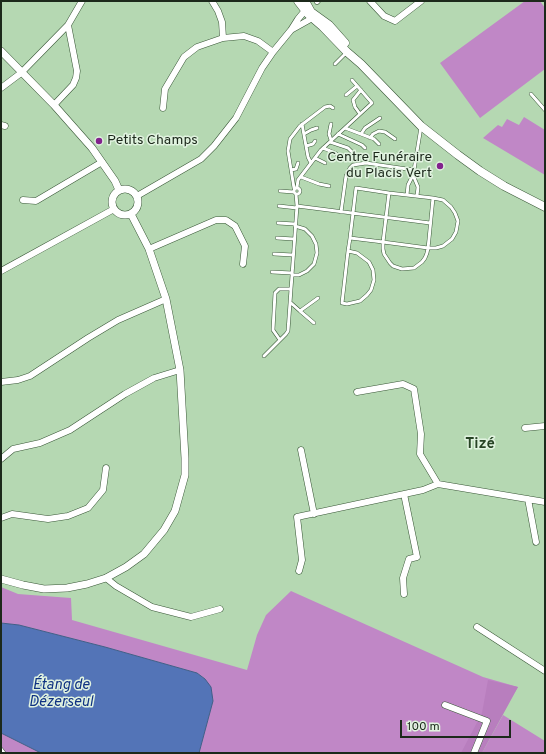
<!DOCTYPE html>
<meta charset="utf-8">
<style>
body{margin:0}
#map{position:relative;width:546px;height:754px;overflow:hidden;background:#b5d8b2;font-family:Overpass,sans-serif}
canvas{display:block}
.frame{position:absolute;inset:0;border:2px solid #1c291b;pointer-events:none}
.scale{position:absolute;left:400px;top:720px;width:111px;height:18px;box-sizing:border-box;border:2px solid #1c291b;border-top:0;padding-left:5px;font-size:12px;line-height:14px;white-space:nowrap;color:#1c291b;-webkit-text-stroke:3px #e1f3e0;paint-order:stroke}
</style>
<div id="map">
<canvas width="546" height="754"></canvas>
<div class="frame"></div>
<div class="scale">100 m</div>
</div>
<script>
const g = document.querySelector('canvas').getContext('2d');
g.lineJoin = 'round';
function fill(path, color) { g.fillStyle = color; g.fill(path, 'evenodd'); }
const toPath = rows => new Path2D(rows.map(r => 'M' + r).join(''));
function trace(path, color, width, dash) { g.strokeStyle = color; g.lineWidth = width; g.lineCap = dash ? 'butt' : 'round'; g.setLineDash(dash || []); g.stroke(path); }
function drawText(font, color, halo, rows, align = 'center') {
  g.font = font + ' Overpass,sans-serif'; g.lineWidth = 3; g.setLineDash([]); g.textBaseline = 'middle'; g.strokeStyle = halo; g.fillStyle = color; for (const [text, x, y, turn = 0] of rows) {
    g.save(); g.translate(x, y); g.rotate((+turn || 0) * Math.PI / 180); g.textAlign = isNaN(turn) ? turn : align; if (halo) g.strokeText(text, 0, 0); g.fillText(text, 0, 0); g.restore();
  }
}
fill(toPath([
 [525,1,540,1,545,8,545,69,480,118,440,63],
 [524,117,545,130,545,175,483,138,498,125,502,127,507,119,519,125],
 [1,587,18,594,71,598,72,620,247,670,257,635,266,615,291,591,483,677,518,687,478,753,199,753,213,701,205,679,197,673,105,647,19,625,1,623],
 [503,715,545,741,545,753,482,753],
 [1,733,41,753,1,753]
]), '#c087c6');
fill(toPath([
 [488,680,518,687,482,753,461,753,482,713]
]), '#b87ebe');
const water = toPath([
 [1,623,19,625,105,647,197,673,205,679,211,687,213,701,199,753,41,753,1,733,1,623]
]);
fill(water, '#5374b7');
trace(water, '#425e88', 1);
const service = toPath([
 [335,64,346,53],
 [531,94,545,110],
 [346,95,357,86],
 [360,114,355,107,353,100,361,90],
 [302,124,308,157,311,163],
 [331,124,329,134,331,140],
 [345,128,374,139,379,144],
 [304,134,311,130,317,128],
 [338,134,362,145,365,148],
 [361,134,365,128,380,118],
 [370,138,373,134,379,131,385,132,395,139],
 [330,142,348,148,352,152],
 [306,146,313,144,315,141],
 [323,148,335,153,339,156],
 [315,158,325,163],
 [291,170,296,169,298,163],
 [301,177,319,184,329,186],
 [297,187,298,180,321,150,372,103,352,80],
 '294 191a3 3 0 1 1 6 0a3 3 0 1 1-6 0Z',
 [294,188,288,151,290,139,300,126,325,107,330,106,333,108],
 [280,191,294,192],
 [389,193,356,188,350,238,383,242,428,248,436,248,443,246,452,239,456,232,458,221,455,213,451,207,443,200,433,198,389,193,383,242,383,249,384,254,390,263,393,266,402,269,414,268,422,262,425,258,427,253,428,248,429,239,433,198],
 [296,194,297,206],
 [407,195,408,185,413,175,418,187,417,196],
 [279,206,297,208],
 [341,212,346,176,350,168,353,165,366,163,414,170,421,127],
 [278,223,295,224],
 [277,238,294,239],
 [348,251,357,253,369,262,373,270,374,280,371,290,367,295,360,301,347,304,342,303,348,251,350,238],
 [274,254,293,255],
 [272,272,292,273],
 [292,275,299,275,307,271,314,264,317,253,316,244,312,236,305,229,295,226],
 [291,303,300,311,318,298],
 [300,311,314,323],
 [280,340,273,330,275,293,279,289,291,289,297,206,430,223],
 [264,356,286,334,288,331,291,289],
 [1,749,4,753]
]);
const pedestrian = toPath([
 [317,2,318,1]
]);
const minor = toPath([
 [212,1,218,11,222,22,223,38],
 [370,1,384,16,395,21,421,1],
 [291,30,316,16],
 [1,88,21,73,68,25],
 [54,105,73,85,76,78,77,71,68,25,82,1],
 [163,108,165,89,184,57,197,47,223,38,244,36,258,41,273,52],
 [1,125,5,126],
 [137,196,201,159,214,146,236,118,262,68,273,52,291,30,298,19,308,7],
 [23,200,36,201,102,162],
 [149,249,216,220,226,220,235,226,245,246,243,264],
 [1,271,114,209],
 [1,382,18,380,30,376,88,338,118,320,166,299],
 [357,392,403,384,414,389,421,434,420,454,438,484],
 [525,428,545,426],
 [301,450,314,514],
 [1,459,13,449,40,443,70,430,125,394,154,378,180,370],
 [404,494,417,557,409,559,403,578,404,594],
 [528,499,536,542],
 [1,518,12,514,48,519,68,516,88,508,103,490,106,468],
 [299,571,302,560,297,517,423,490,438,484,545,502],
 [106,578,116,586,152,607,191,617,220,609],
 [477,627,545,671],
 [445,705,487,721,474,753]
]);
const tertiary = toPath([
 [1,51,54,105,92,148,115,181,119,190],
 '112 202a13 13 0 1 1 26 0a13 13 0 1 1-26 0Z',
 [1,579,23,585,44,589,67,588,87,584,106,578,126,567,144,554,164,530,175,511,185,475,185,458,180,370,166,299,149,249,131,214]
]);
const secondary = toPath([
 [298,1,308,14,322,26,347,52,361,64,421,126,458,155,480,171,504,186,545,207],
 [305,1,311,12,329,25,345,43]
]);
trace(service, '#395737', 4);
trace(pedestrian, '#395737', 5.5);
trace(minor, '#395737', 7);
trace(tertiary, '#395737', 8);
trace(secondary, '#395737', 9);
trace(service, '#fff', 3);
trace(pedestrian, '#fff', 4.5);
trace(minor, '#fff', 6);
trace(tertiary, '#fff', 7);
trace(secondary, '#fff', 8);
for (const [x, y, r, color] of [
 [99,141,4,"#82228d"],
 [440,166,4,"#82228d"]
]) { const dot = new Path2D(); dot.arc(x, y, r, 0, 2 * Math.PI); g.fillStyle = color; g.fill(dot); trace(dot, '#e1f3e0', 1.5); }
drawText('14px', '#1c291b', '#e1f3e0', [
 ["Petits Champs",107,141],
 ["Centre Funéraire",432,158,"right"],
 ["du Placis Vert",432,174,"right"]
], 'left');
drawText('bold 15px', '#274425', '#e1f3e0', [
 ["Tizé",480,445]
]);
drawText('italic 15px', '#0f3282', '#e1f3e0', [
 ["Étang de",61,686],
 ["Dézerseul",61,703]
]);
</script>
